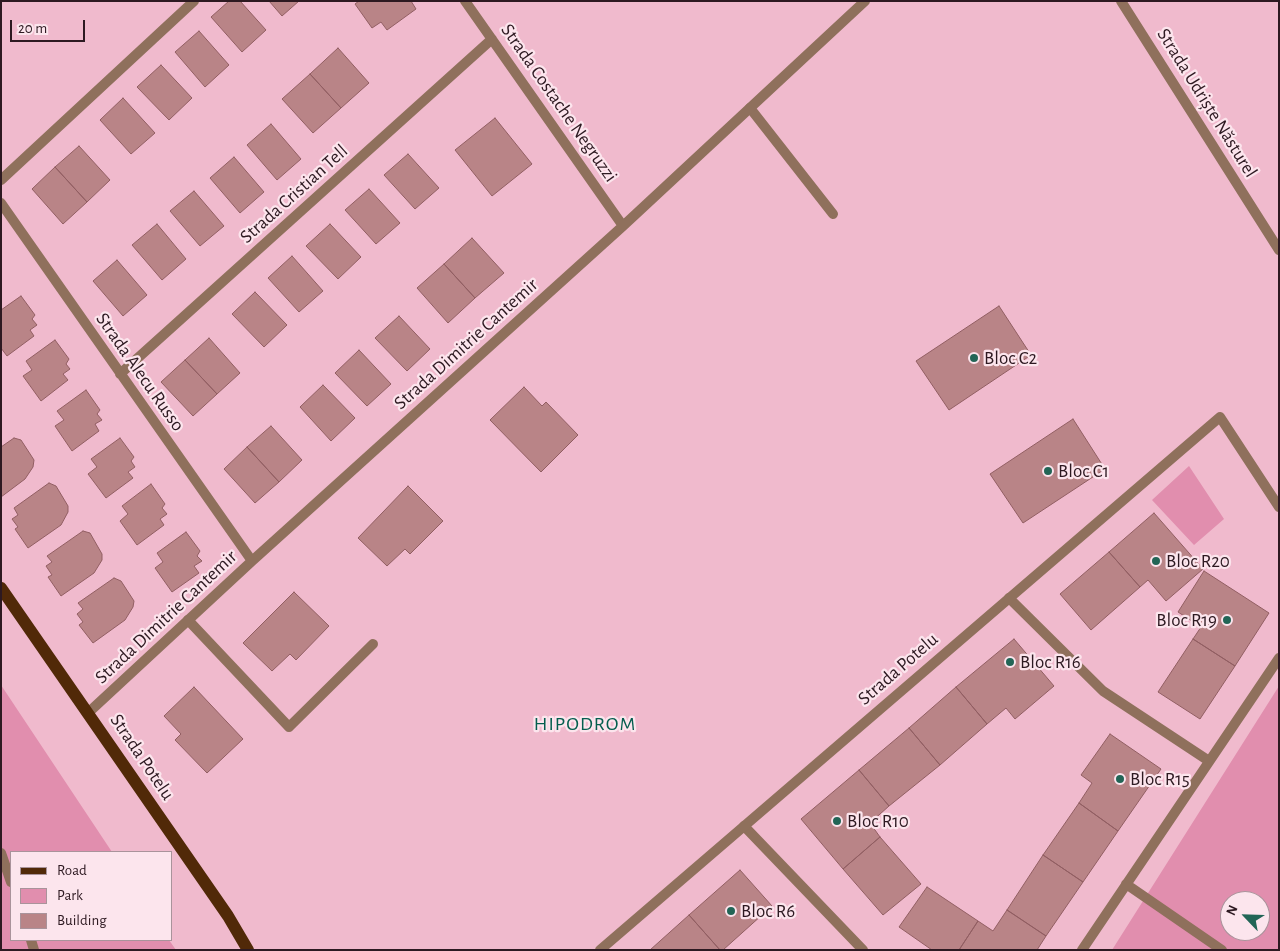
<!DOCTYPE html>
<meta charset="utf-8">
<style>
body{margin:0}
#map{position:relative;width:1280px;height:951px;overflow:hidden;background:#f0bacd;font-family:"Alegreya Sans",sans-serif}
canvas{display:block}
.frame{position:absolute;inset:0;border:2px solid #2d1921;pointer-events:none}
.legend{position:absolute;left:10px;top:851px;width:162px;height:90px;box-sizing:border-box;background:#fce5ed;border:1px solid #a9939b;margin:0;padding:6px 9px;list-style:none;font-size:15px;color:#2d1921}
.legend li{display:flex;align-items:center;gap:10px;height:25px}
.legend b{width:25px;border:1px solid #a9939b}
.north{position:absolute;left:1220px;top:891px;width:50px;height:50px;box-sizing:border-box;background:#fce5ed;border:1px solid #a9939b;border-radius:50%;rotate:294deg;font-size:14px;font-weight:700;line-height:20px;text-align:center;color:#2d1921}
.north::after{content:'';display:block;margin:auto;width:18px;height:22px;background:#226556;clip-path:polygon(50% 0,100% 100%,50% 72%,0 100%)}
.scale{position:absolute;left:10px;top:20px;width:75px;height:22px;box-sizing:border-box;border:2px solid #2d1921;border-top:0;padding-left:6px;font-size:15px;line-height:18px;white-space:nowrap;color:#2d1921;-webkit-text-stroke:4px #fce5ed;paint-order:stroke}
</style>
<div id="map">
<canvas width="1280" height="951"></canvas>
<div class="frame"></div>
<ul class="legend">
<li><b style="height:6px;background:#512908"></b>Road</li>
<li><b style="height:14px;background:#e18eae"></b>Park</li>
<li><b style="height:14px;background:#b98487"></b>Building</li>
</ul>
<div class="north">N</div>
<div class="scale">20 m</div>
</div>
<script>
const g = document.querySelector('canvas').getContext('2d');
g.lineJoin = 'round';
function fill(path, color) { g.fillStyle = color; g.fill(path, 'evenodd'); }
const toPath = rows => new Path2D(rows.map(r => 'M' + r).join(''));
function trace(path, color, width, dash) { g.strokeStyle = color; g.lineWidth = width; g.lineCap = dash ? 'butt' : 'round'; g.setLineDash(dash || []); g.stroke(path); }
function drawText(font, color, halo, rows, align = 'center') {
  g.font = font + ' "Alegreya Sans",sans-serif'; g.lineWidth = 4.5; g.setLineDash([]); g.textBaseline = 'middle'; g.strokeStyle = halo; g.fillStyle = color; for (const [text, x, y, turn = 0] of rows) {
    g.save(); g.translate(x, y); g.rotate((+turn || 0) * Math.PI / 180); g.textAlign = isNaN(turn) ? turn : align; if (halo) g.strokeText(text, 0, 0); g.fillText(text, 0, 0); g.restore();
  }
}
fill(toPath([
 [1189,466,1224,519,1194,545,1152,500],
 [1,685,112,852,11,852,11,940,169,940,176,950,1,950],
 [1279,686,1279,950,1112,950],
 [1230,901,1260,901,1260,931,1230,931]
]), '#e18eae');
const building = toPath([
 [229,1,240,1,266,30,242,52,211,17,229,1],
 [269,1,299,1,282,16,269,1],
 [359,1,411,1,416,9,387,30,381,22,372,28,355,4,359,1],
 [199,31,229,65,205,87,175,52,199,31],
 [338,48,369,83,341,108,310,74,338,48],
 [161,65,192,98,169,120,137,87,161,65],
 [310,74,341,108,313,133,282,99,310,74],
 [123,98,155,133,131,154,100,120,123,98],
 [495,118,532,164,492,196,455,150,495,118],
 [271,124,301,159,277,180,247,145,271,124],
 [79,146,110,180,87,202,55,167,79,146],
 [408,154,439,188,415,209,384,175,408,154],
 [234,157,264,192,240,213,210,178,234,157],
 [55,167,87,202,63,224,32,189,55,167],
 [369,189,400,223,376,244,345,210,369,189],
 [194,191,224,226,200,246,170,211,194,191],
 [157,224,186,259,162,280,132,245,157,224],
 [330,224,361,257,338,279,306,246,330,224],
 [472,238,504,273,475,298,444,264,472,238],
 [292,256,323,291,299,312,268,278,292,256],
 [117,260,147,295,123,316,93,281,117,260],
 [444,264,475,298,448,323,417,288,444,264],
 [255,292,287,325,264,347,232,314,255,292],
 [21,296,35,315,32,319,37,325,30,330,34,336,7,356,1,348,1,310,21,296],
 [999,306,1031,355,949,410,916,361,999,306],
 [399,316,430,349,407,371,375,338,399,316],
 [209,338,240,373,217,394,185,360,209,338],
 [55,340,69,359,66,364,70,369,63,374,68,380,41,401,23,376,32,370,26,361,55,340],
 [359,350,391,384,367,406,335,373,359,350],
 [185,360,217,394,193,416,161,382,185,360],
 [323,385,355,418,331,441,300,407,323,385],
 [524,387,542,406,546,402,578,435,541,472,490,420,524,387],
 [86,390,100,410,97,414,102,420,95,424,99,431,72,451,55,426,64,420,57,411,86,390],
 [1073,419,1105,469,1023,523,990,474,1073,419],
 [271,426,302,460,279,482,247,447,271,426],
 [14,438,21,440,34,460,33,467,25,479,1,497,1,447,14,438],
 [120,438,134,457,131,461,135,467,128,472,133,478,106,498,88,474,97,467,91,459,120,438],
 [247,447,279,482,255,503,224,469,247,447],
 [49,483,56,486,68,506,68,512,61,525,28,548,15,529,18,527,12,519,18,515,14,508,49,483],
 [151,484,165,504,162,508,167,514,160,519,164,525,137,545,120,521,128,514,122,506,151,484],
 [408,486,443,521,410,554,405,549,387,566,358,538,408,486],
 [1154,513,1203,569,1166,601,1148,580,1140,587,1109,552,1154,513],
 [83,531,90,533,102,554,102,560,94,573,61,596,48,577,52,575,46,566,52,562,47,556,83,531],
 [186,532,200,551,197,556,202,561,194,566,199,573,172,592,155,568,163,562,157,553,186,532],
 [1109,552,1140,587,1091,630,1060,594,1109,552],
 [1204,571,1269,613,1235,666,1193,639,1201,627,1178,612,1204,571],
 [114,578,121,581,134,601,133,607,125,620,93,643,79,625,83,622,77,614,83,609,78,603,114,578],
 [294,592,329,626,296,660,290,654,272,671,243,643,294,592],
 [1014,639,1054,686,1015,719,1006,708,987,724,956,687,1014,639],
 [1193,639,1235,666,1200,719,1158,692,1193,639],
 [194,687,243,739,207,773,175,740,181,734,164,716,194,687],
 [956,687,987,724,940,765,909,728,956,687],
 [909,728,940,765,889,806,859,770,909,728],
 [1110,734,1161,769,1118,831,1079,803,1092,783,1081,775,1110,734],
 [859,770,889,806,870,823,880,837,843,869,801,819,859,770],
 [1079,803,1118,831,1083,882,1043,855,1079,803],
 [880,837,921,884,883,915,843,869,880,837],
 [1043,855,1083,882,1046,936,1007,910,1043,855],
 [740,870,772,906,723,950,720,950,689,915,740,870],
 [927,887,978,921,959,950,932,950,899,927,927,887],
 [1007,910,1046,936,1037,950,959,950,978,921,993,931,1007,910],
 [689,915,720,950,650,950,689,915]
]);
fill(building, '#b98487');
trace(building, '#915e62', 1);
trace(toPath([
 [750,108,833,214],
 [1009,598,1103,691,1209,761],
 [188,620,289,727,373,644],
 [744,826,863,950],
 [1126,884,1222,950],
 [1082,950,1279,658]
]), '#8f705c', 10);
trace(toPath([
 [1,853,11,882],
 [31,940,34,950]
]), '#8f705c', 10);
trace(toPath([
 [465,1,623,226],
 [1121,1,1279,250],
 [1,180,194,1],
 [1,203,252,561],
 [120,374,492,39],
 [89,712,252,561,623,226,865,1],
 [600,950,1220,417,1279,507]
]), '#8f705c', 10);
trace(toPath([
 [1,588,228,916,248,950]
]), '#512908', 12);
for (const [x, y, r, color] of [
 [974,358,5,"#226556"],
 [1048,471,5,"#226556"],
 [1156,561,5,"#226556"],
 [1227,620,5,"#226556"],
 [1010,662,5,"#226556"],
 [1120,779,5,"#226556"],
 [837,821,5,"#226556"],
 [731,911,5,"#226556"]
]) { const dot = new Path2D(); dot.arc(x, y, r, 0, 2 * Math.PI); g.fillStyle = color; g.fill(dot); trace(dot, '#fce5ed', 2); }
drawText('19px', '#2d1921', '#fce5ed', [
 ["Strada Costache Negruzzi",559,103,55],
 ["Strada Udriște Năsturel",1207,103,58],
 ["Strada Cristian Tell",294,194,-42],
 ["Strada Dimitrie Cantemir",466,344,-42],
 ["Strada Alecu Russo",140,372,55],
 ["Strada Dimitrie Cantemir",166,617,-43],
 ["Strada Potelu",898,669,-41],
 ["Strada Potelu",142,757,56]
]);
drawText('19px', '#2d1921', '#fce5ed', [
 ["Bloc C2",984,358],
 ["Bloc C1",1058,471],
 ["Bloc R20",1166,561],
 ["Bloc R19",1217,620,"right"],
 ["Bloc R16",1020,662],
 ["Bloc R15",1130,779],
 ["Bloc R10",847,821],
 ["Bloc R6",741,911]
], 'left');
g.letterSpacing = '1px';
drawText('20px', '#045e4e', '#fce5ed', [
 ["HIPODROM",585,724]
]);
g.letterSpacing = '0px';
</script>
